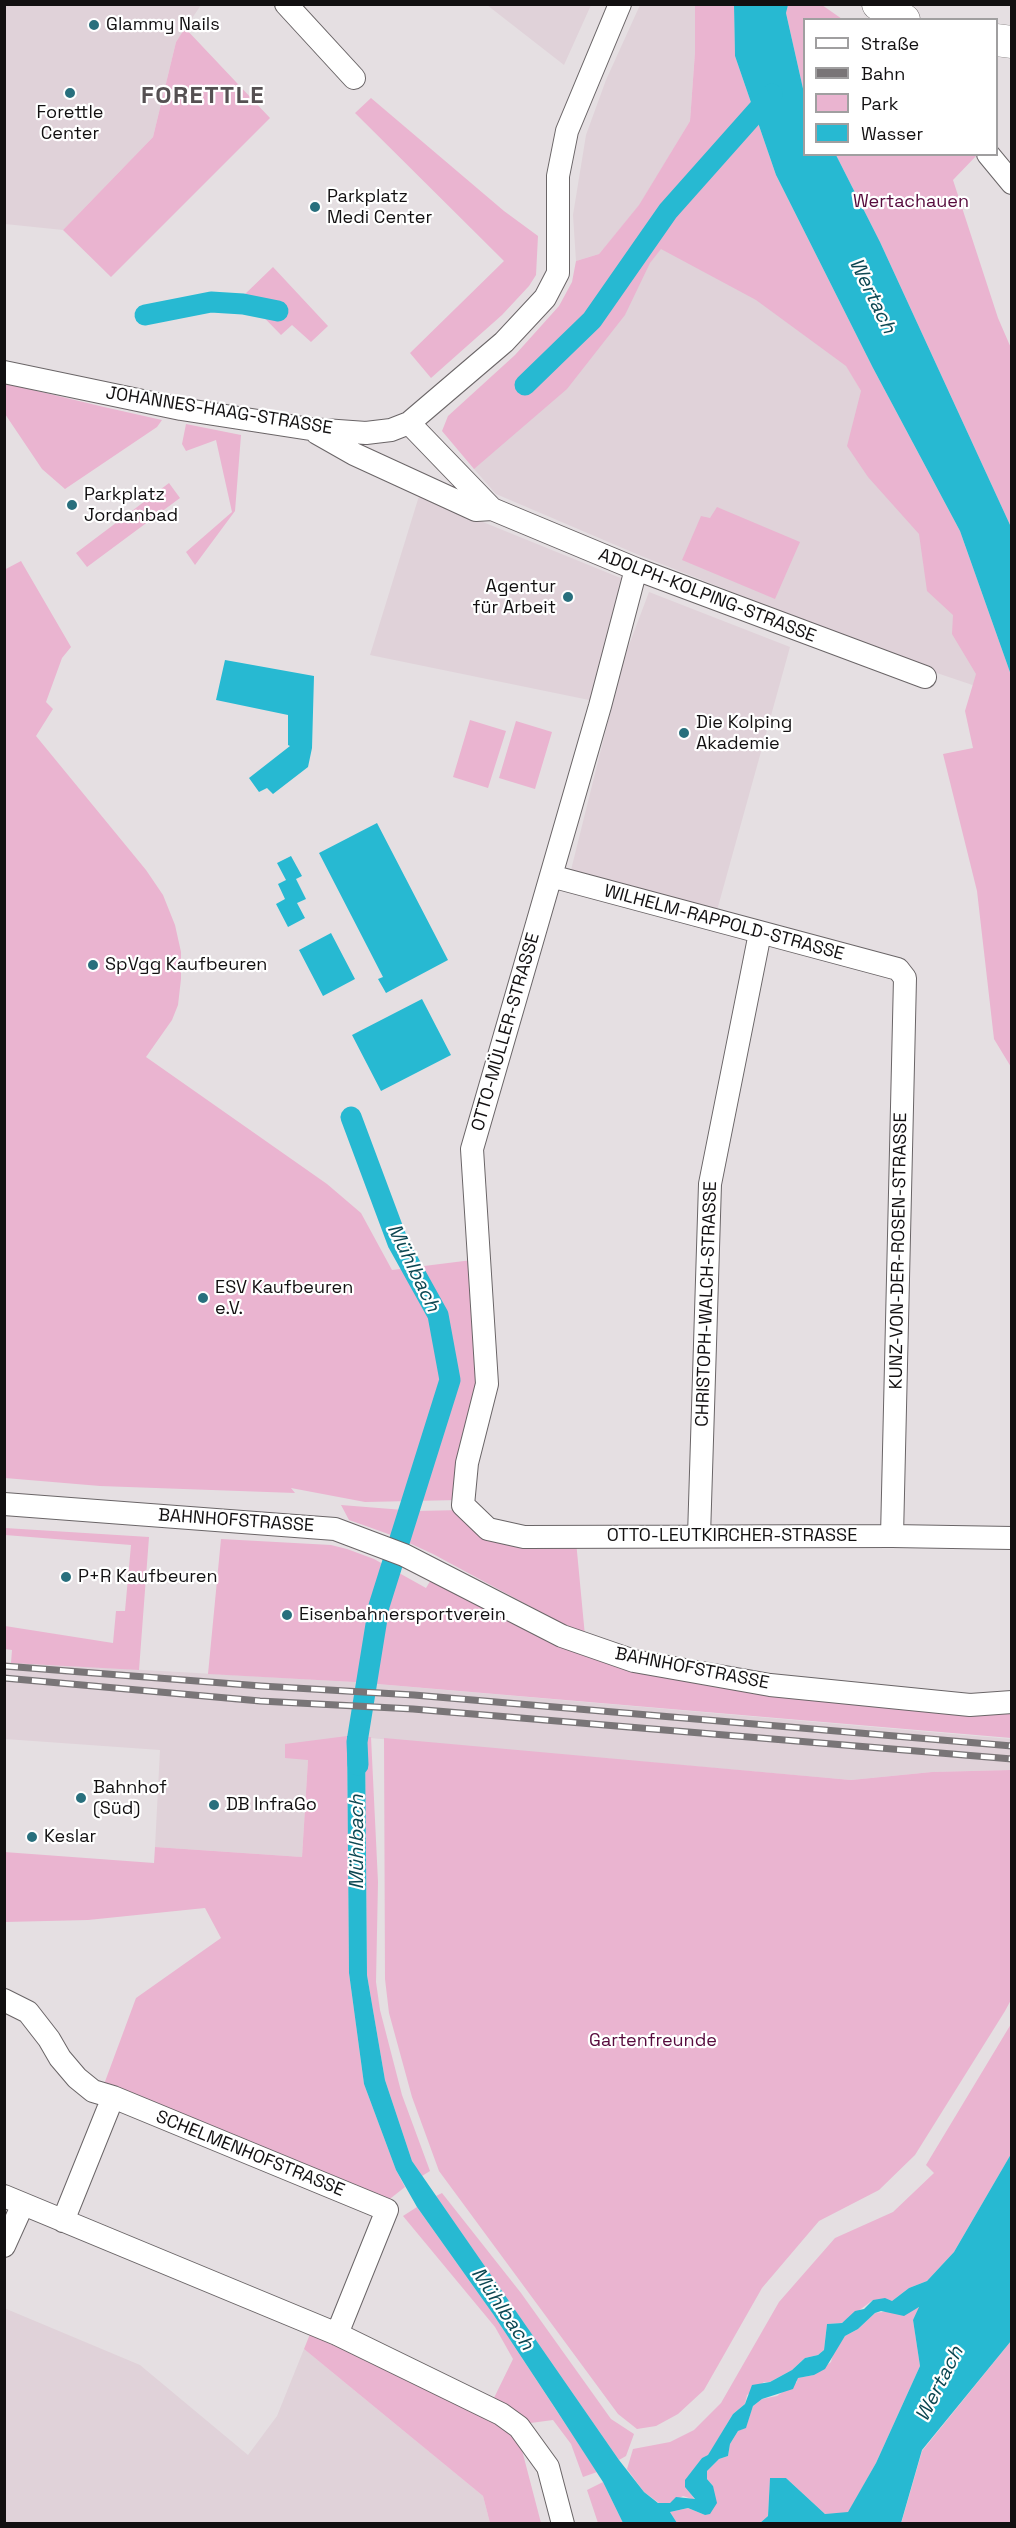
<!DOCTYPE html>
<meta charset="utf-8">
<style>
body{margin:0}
#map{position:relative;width:1016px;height:2528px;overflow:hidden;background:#e5dfe2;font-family:"Space Grotesk",sans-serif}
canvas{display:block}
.frame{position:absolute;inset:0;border:6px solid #121011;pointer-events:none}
.legend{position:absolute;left:803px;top:18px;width:195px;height:138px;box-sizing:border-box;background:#fff;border:2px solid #a09fa0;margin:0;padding:8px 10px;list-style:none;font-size:18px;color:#121011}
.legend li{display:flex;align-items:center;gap:12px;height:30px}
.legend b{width:30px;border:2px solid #a09fa0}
</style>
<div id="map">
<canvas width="1016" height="2528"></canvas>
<div class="frame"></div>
<ul class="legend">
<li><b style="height:8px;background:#fff"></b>Straße</li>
<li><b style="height:8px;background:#797577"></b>Bahn</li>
<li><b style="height:16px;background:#eab4d0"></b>Park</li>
<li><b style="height:16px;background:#27b9d2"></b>Wasser</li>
</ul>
</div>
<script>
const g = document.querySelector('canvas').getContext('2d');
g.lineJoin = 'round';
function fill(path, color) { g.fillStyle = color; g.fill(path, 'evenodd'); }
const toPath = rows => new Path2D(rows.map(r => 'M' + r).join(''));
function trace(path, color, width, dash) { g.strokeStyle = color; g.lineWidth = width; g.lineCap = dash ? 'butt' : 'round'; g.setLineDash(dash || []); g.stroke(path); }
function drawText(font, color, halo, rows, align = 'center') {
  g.font = font + ' "Space Grotesk",sans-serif'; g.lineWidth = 4.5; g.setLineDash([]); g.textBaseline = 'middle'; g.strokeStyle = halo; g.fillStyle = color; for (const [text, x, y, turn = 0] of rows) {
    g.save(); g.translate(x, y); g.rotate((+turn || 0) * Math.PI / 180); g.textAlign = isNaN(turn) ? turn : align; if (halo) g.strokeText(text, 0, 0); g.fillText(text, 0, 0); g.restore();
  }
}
fill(toPath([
 [4,5,201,5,176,42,153,137,63,230,5,224],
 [487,5,591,5,564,65],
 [640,5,695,5,695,52,690,121,639,206,599,254,576,261,573,215,586,135,606,80],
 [734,164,861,391,1002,695,928,670,639,555,496,494,474,469,466,455,614,309,661,248],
 [419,496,623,579,594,701,370,655],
 [649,592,790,647,716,914,571,870,623,661],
 [4,1662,354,1682,1011,1739,1011,1770,932,1772,851,1780,347,1736,308,1760,302,1857,155,1847,160,1750,5,1739],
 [4,2308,140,2365,248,2455,277,2416,304,2349,483,2496,490,2523,5,2523]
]), '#e0d2d9');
fill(toPath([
 [695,5,734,5,735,56,776,175,873,368,960,531,1011,675,1011,1067,994,1039,977,891,943,754,973,748,965,711,976,674,952,634,953,615,927,591,919,534,868,477,847,446,861,391,846,366,756,300,661,249,650,263,625,315,567,389,474,469,442,431,448,416,515,355,559,306,572,282,576,261,599,254,639,205,690,121,695,52],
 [788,5,822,5,842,19,804,20,804,93,786,13],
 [185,28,270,118,111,277,63,230,153,137,176,42],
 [371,98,504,211,538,236,536,275,529,286,502,315,431,378,410,353,504,261,355,113],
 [836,155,977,155,953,180,998,318,1011,348,1011,527,880,242],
 [273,267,328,326,311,342,292,325,281,335,243,296],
 [4,383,104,407,162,420,157,427,65,489,42,469,5,414],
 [186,424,241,435,235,511,195,565,186,552,232,512,216,440,186,451,182,444],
 [169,483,180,498,87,567,76,553],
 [717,507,800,542,775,599,682,560,701,516,710,518],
 [21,561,71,647,62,658,46,702,53,709,36,736,146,870,163,895,175,925,181,952,181,979,178,1005,172,1020,146,1057,327,1184,361,1213,392,1270,472,1260,480,1383,459,1500,365,1502,291,1488,295,1493,100,1486,5,1478,4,570],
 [470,720,506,731,488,788,453,777],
 [516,721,552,732,535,789,499,778],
 [341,1505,416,1511,462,1510,486,1533,576,1541,585,1636,433,1554,394,1536,349,1520],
 [5,1528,149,1537,139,1670,11,1663,12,1650,5,1649,5,1626,113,1643,116,1611,125,1611,131,1545,5,1535],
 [221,1539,331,1545,347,1549,374,1559,426,1588,432,1578,582,1653,1011,1708,1011,1738,354,1682,208,1674],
 [347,1736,349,1973,364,2084,396,2170,405,2187,386,2202,103,2087,136,1998,221,1938,205,1908,88,1920,5,1922,4,1852,154,1863,155,1847,302,1857,308,1760,285,1758,285,1744],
 [365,1737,371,1737,378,1882,376,1982,380,2010,402,2095,430,2171,422,2176,412,2161,385,2080,367,1975],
 [384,1738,851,1780,932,1772,1011,1770,1012,1998,1005,2011,915,2155,879,2190,819,2221,762,2288,704,2390,678,2414,656,2426,637,2429,618,2414,439,2171,412,2097,389,2013,385,1979],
 [1011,2024,1011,2154,954,2252,927,2281,909,2288,892,2301,873,2300,842,2323,827,2324,824,2350,818,2355,805,2358,792,2370,770,2382,764,2382,747,2395,745,2404,733,2414,708,2456,702,2458,686,2480,691,2494,695,2500,683,2496,670,2503,659,2503,644,2492,627,2469,633,2449,670,2442,694,2430,721,2403,779,2302,835,2238,893,2212,934,2173,926,2165],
 [442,2193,521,2293,611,2419,634,2434,626,2456,619,2460,436,2196],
 [417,2207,493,2314,597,2472,583,2477,571,2444,553,2420,523,2424,492,2402,513,2359,495,2327,403,2216],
 [921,2307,913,2320,920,2366,876,2463,848,2513,825,2514,786,2478,770,2479,768,2516,760,2523,677,2523,670,2512,688,2508,705,2515,713,2486,707,2479,707,2471,719,2459,728,2456,730,2444,738,2431,746,2427,753,2406,762,2399,777,2396,797,2382,797,2378,814,2375,831,2362,833,2354,845,2336,858,2329,875,2313],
 [312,2329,517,2431,541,2523,490,2523,483,2496,304,2349],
 [1011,2341,1011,2523,901,2524,922,2451],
 [603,2482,623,2523,598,2523,587,2490]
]), '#eab4d0');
fill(toPath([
 [734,5,788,5,786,13,804,93,804,154,836,155,880,242,1011,527,1011,675,960,531,873,368,776,175,735,56],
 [225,660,314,676,312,748,308,767,273,794,267,788,259,792,249,778,290,746,288,745,288,715,216,700],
 [377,823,448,960,386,993,378,979,383,977,319,853],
 [291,856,302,876,296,879,306,899,297,903,305,918,288,927,276,904,285,899,278,884,286,880,277,863],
 [331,933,355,979,323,996,299,950],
 [422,999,451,1055,381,1091,352,1035],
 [347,1736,365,1737,367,1975,385,2080,412,2161,619,2460,644,2492,658,2503,670,2503,676,2497,695,2499,685,2487,685,2480,702,2458,708,2455,733,2414,745,2404,752,2385,770,2382,792,2370,805,2358,818,2355,824,2350,827,2324,842,2323,855,2311,864,2309,873,2300,885,2298,892,2301,909,2288,927,2281,954,2252,1011,2154,1011,2341,922,2450,901,2523,760,2523,768,2516,770,2478,786,2478,825,2514,848,2512,876,2463,920,2366,913,2320,919,2307,904,2316,881,2311,875,2313,858,2329,845,2336,825,2369,814,2375,798,2378,793,2389,762,2399,753,2406,746,2428,738,2431,730,2444,728,2456,719,2459,707,2471,707,2479,713,2486,717,2503,710,2514,705,2515,688,2508,670,2512,677,2523,623,2523,603,2482,557,2411,493,2314,417,2207,396,2170,364,2084,349,1973]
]), '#27b9d2');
trace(toPath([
 [145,315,211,302,243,304,278,311],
 [525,385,592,320,668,211,772,94],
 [351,1117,398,1243,438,1315,450,1380,379,1606,357,1742,358,1765]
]), '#27b9d2', 21);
const minor = toPath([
 [286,4,354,78],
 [988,154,1012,183],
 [4,372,181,409,310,429,366,433,391,430,409,423,504,342,545,298,558,273,558,176,567,131,620,4],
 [409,423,492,509,636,569,925,677],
 [317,433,354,454,476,510,492,509],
 [636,569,600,706,472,1149,487,1384,467,1463,463,1505,488,1529,524,1537,892,1536,1012,1538],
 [551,876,898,969,905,978,892,1536],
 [4,1504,335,1529,404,1555,562,1636,634,1661,770,1685,970,1705,1012,1702],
 [699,1536,710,1184,760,933],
 [4,2000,28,2012,49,2039,60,2058,77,2078,93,2091,113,2097],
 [4,2196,337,2334,501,2414,519,2427,548,2467,563,2524],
 [63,2221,113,2097,387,2210,337,2334],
 [4,2246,23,2204]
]);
const secondary = toPath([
 [878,4,904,20],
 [996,40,1012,42]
]);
trace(minor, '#6a6567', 24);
trace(secondary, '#6a6567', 33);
trace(minor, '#fff', 22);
trace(secondary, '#fff', 32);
const rail = toPath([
 [4,1666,261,1686,414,1695,1012,1746],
 [4,1678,260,1701,413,1709,1012,1759]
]);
trace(rail, '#797577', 7);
trace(rail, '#fff', 4.5, [14]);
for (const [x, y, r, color] of [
 [94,25,6,"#286f7d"],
 [70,93,6,"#286f7d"],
 [315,207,6,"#286f7d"],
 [72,505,6,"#286f7d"],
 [568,597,6,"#286f7d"],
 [684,733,6,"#286f7d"],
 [93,965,6,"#286f7d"],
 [203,1298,6,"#286f7d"],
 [66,1577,6,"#286f7d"],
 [287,1615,6,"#286f7d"],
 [81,1798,6,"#286f7d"],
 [214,1805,6,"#286f7d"],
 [32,1837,6,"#286f7d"]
]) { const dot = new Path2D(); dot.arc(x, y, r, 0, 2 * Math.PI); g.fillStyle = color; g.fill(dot); trace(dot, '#fff', 2); }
drawText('18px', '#121011', '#fff', [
 ["Glammy Nails",106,25],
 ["Forettle",70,113,"center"],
 ["Center",70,134,"center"],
 ["Parkplatz",327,197],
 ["Medi Center",327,218],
 ["Parkplatz",84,495],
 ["Jordanbad",84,516],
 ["Agentur",556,587,"right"],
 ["für Arbeit",556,608,"right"],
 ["Die Kolping",696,723],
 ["Akademie",696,744],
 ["SpVgg Kaufbeuren",105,965],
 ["ESV Kaufbeuren",215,1288],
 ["e.V.",215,1309],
 ["P+R Kaufbeuren",78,1577],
 ["Eisenbahnersportverein",299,1615],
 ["Bahnhof",93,1788],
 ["(Süd)",93,1809],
 ["DB InfraGo",226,1805],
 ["Keslar",44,1837]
], 'left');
drawText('18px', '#570b3d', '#fff', [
 ["Wertachauen",911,202],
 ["Gartenfreunde",653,2041]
]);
drawText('18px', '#121011', '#fff', [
 ["JOHANNES-HAAG-STRASSE",219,411,9],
 ["ADOLPH-KOLPING-STRASSE",707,596,21],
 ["WILHELM-RAPPOLD-STRASSE",724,923,15],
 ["OTTO-MÜLLER-STRASSE",506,1032,-74],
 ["KUNZ-VON-DER-ROSEN-STRASSE",899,1251,-89],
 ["CHRISTOPH-WALCH-STRASSE",707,1304,-88],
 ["BAHNHOFSTRASSE",236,1521,4],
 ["OTTO-LEUTKIRCHER-STRASSE",732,1536],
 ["BAHNHOFSTRASSE",692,1669,11],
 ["SCHELMENHOFSTRASSE",250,2154,22]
]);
drawText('italic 20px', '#0c4752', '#fff', [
 ["Wertach",872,296,64],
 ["Mühlbach",413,1268,64],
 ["Mühlbach",358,1842,-90],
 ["Mühlbach",502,2309,56],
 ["Wertach",940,2384,-63]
]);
g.letterSpacing = '1.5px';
drawText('bold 24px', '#555052', '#fff', [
 ["FORETTLE",203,96]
]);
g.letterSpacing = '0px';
</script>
